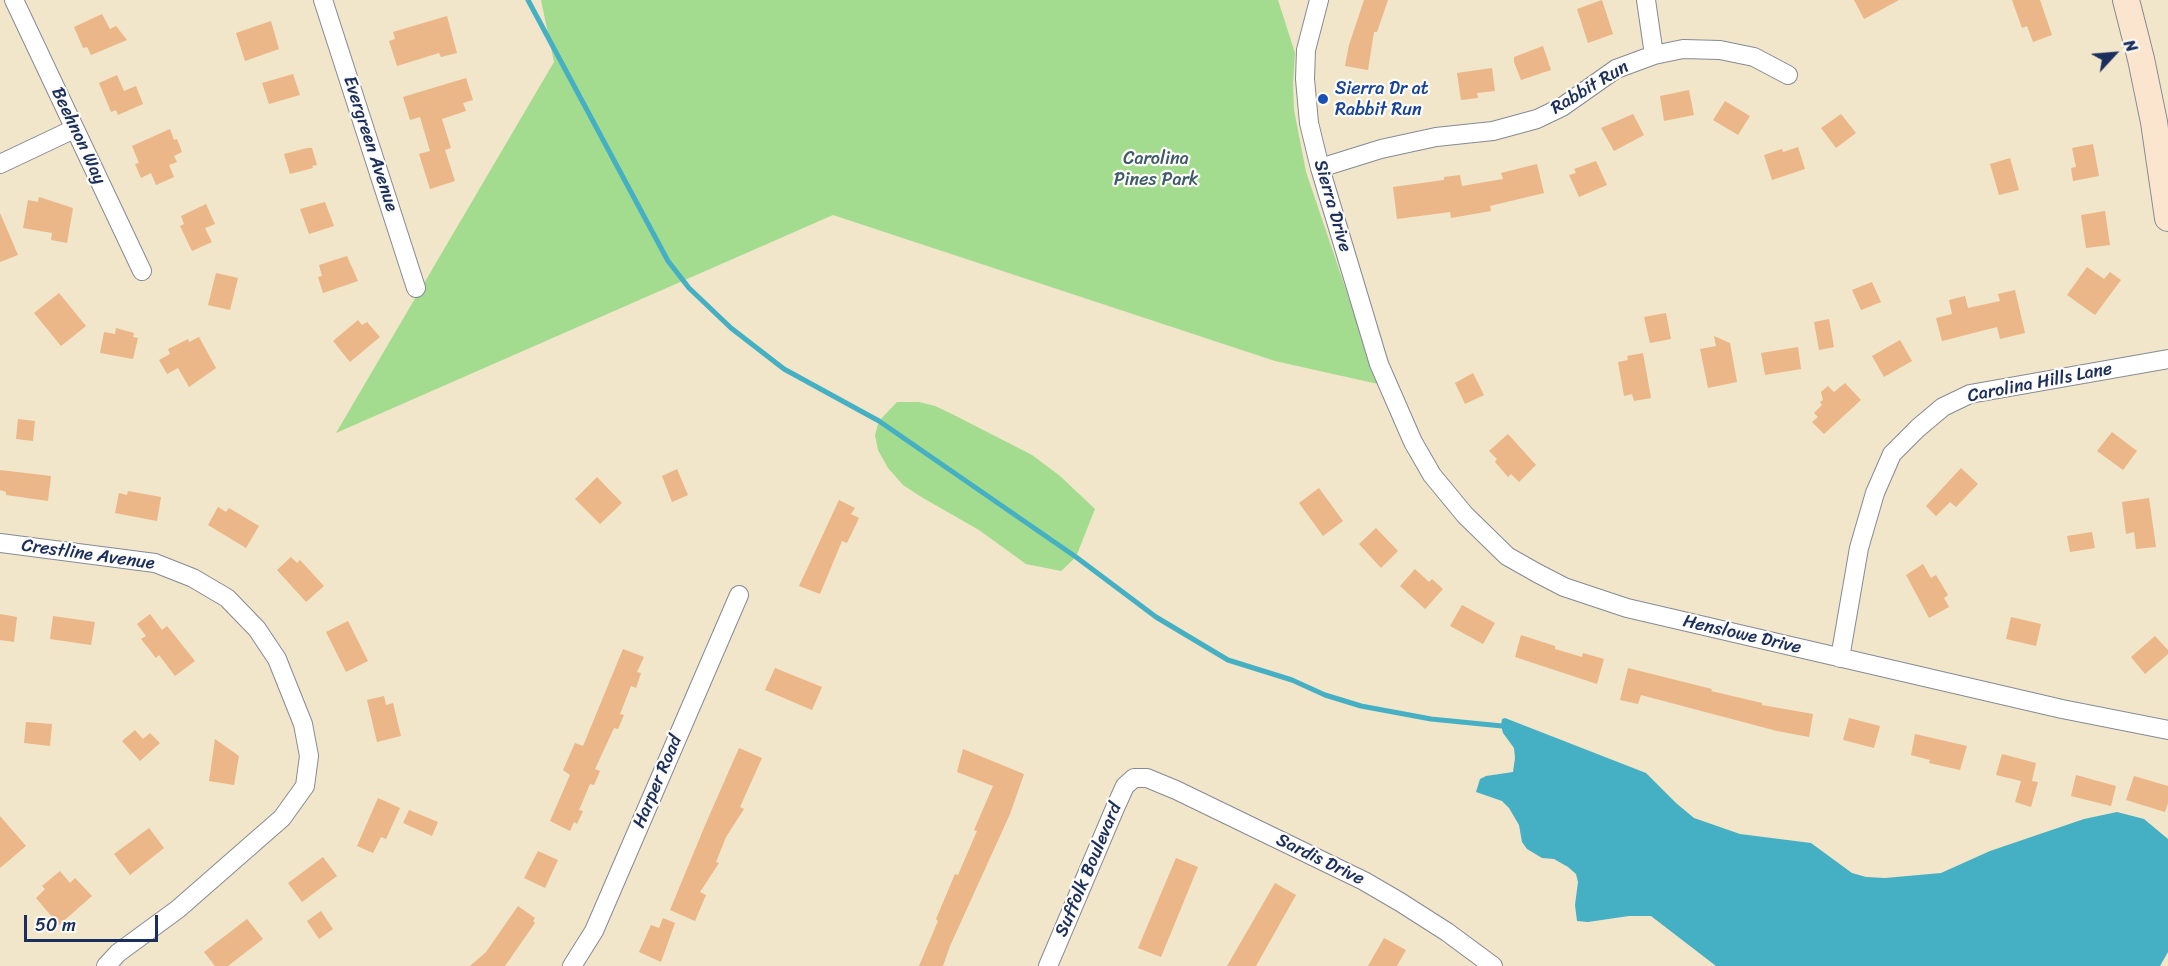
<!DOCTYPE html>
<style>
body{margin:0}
#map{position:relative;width:2168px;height:966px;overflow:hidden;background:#f1e5ca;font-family:Sriracha,sans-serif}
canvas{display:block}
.north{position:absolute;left:2084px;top:24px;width:60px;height:60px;-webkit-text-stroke:4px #fdfcf7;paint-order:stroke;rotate:64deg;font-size:16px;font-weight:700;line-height:24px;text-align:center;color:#1b2f5e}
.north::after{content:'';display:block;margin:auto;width:21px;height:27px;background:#1b2f5e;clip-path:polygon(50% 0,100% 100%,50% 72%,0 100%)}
.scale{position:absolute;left:24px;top:915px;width:134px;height:27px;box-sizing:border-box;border:3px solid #1b2f5e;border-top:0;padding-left:8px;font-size:18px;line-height:21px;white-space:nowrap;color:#1b2f5e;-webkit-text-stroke:4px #fdfcf7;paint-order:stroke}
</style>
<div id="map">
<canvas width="2168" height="966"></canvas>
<div class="north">N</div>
<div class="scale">50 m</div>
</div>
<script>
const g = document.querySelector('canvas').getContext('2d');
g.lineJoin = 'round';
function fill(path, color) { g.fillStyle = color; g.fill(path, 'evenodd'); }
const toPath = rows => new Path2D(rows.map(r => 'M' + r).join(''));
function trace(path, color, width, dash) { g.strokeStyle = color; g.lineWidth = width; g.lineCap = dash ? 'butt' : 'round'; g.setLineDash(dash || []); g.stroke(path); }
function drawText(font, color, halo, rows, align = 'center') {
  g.font = font + ' Sriracha,sans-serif'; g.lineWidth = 4.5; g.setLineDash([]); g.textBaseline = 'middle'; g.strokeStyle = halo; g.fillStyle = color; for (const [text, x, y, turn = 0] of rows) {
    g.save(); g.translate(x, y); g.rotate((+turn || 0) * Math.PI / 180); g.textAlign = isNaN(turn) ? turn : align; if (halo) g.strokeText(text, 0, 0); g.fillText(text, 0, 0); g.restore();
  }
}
fill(toPath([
 [541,0,1278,0,1295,53,1293,83,1294,110,1306,172,1378,384,1275,361,833,215,336,433,554,62],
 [897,402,919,402,935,406,954,415,1032,455,1060,476,1095,509,1076,557,1061,571,1026,564,979,530,923,498,903,485,888,468,878,450,875,435,879,421]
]), '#a3dc8f');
fill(toPath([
 [1505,718,1646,773,1676,803,1694,818,1740,834,1811,843,1852,873,1866,877,1885,878,1941,873,1990,851,2084,819,2117,812,2144,819,2168,839,2168,952,2160,966,1716,966,1651,916,1629,916,1588,922,1577,921,1575,905,1578,882,1576,874,1568,867,1554,859,1542,858,1527,849,1522,842,1519,825,1509,808,1502,801,1476,792,1480,779,1486,776,1513,772,1515,758,1514,748,1503,733,1501,725,1502,719]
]), '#45b0c3');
trace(toPath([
 [528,0,668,261,689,288,731,328,784,369,879,421,1076,557,1156,617,1228,660,1292,680,1325,695,1361,706,1431,719,1502,726]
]), '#45b0c3', 5);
fill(toPath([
 [1364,0,1388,0,1377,32,1374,32,1368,70,1345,66,1349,45],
 [1602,0,1613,34,1588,43,1577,9],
 [1854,0,1899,0,1864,19],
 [2012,0,2040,0,2052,35,2033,42,2027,26,2022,28],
 [102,14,110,29,116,26,127,40,91,55,87,47,83,48,74,27],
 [447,16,457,53,441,57,439,53,397,66,389,41,395,39,393,32],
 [271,21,279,49,245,61,236,33],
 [1543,46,1551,70,1521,80,1514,62,1514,57],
 [1492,68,1495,91,1477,93,1478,98,1461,100,1457,73],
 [293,74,300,95,269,104,262,83],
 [117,75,124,91,136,86,143,104,118,115,116,110,111,112,99,83],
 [466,78,473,100,463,103,466,111,442,119,451,148,445,150,455,181,430,189,419,154,430,151,420,117,410,120,403,97],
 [1689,90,1694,115,1664,121,1660,96],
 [1725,101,1750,116,1738,135,1713,120],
 [1633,114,1644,135,1614,151,1601,128],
 [1841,114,1856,133,1836,148,1821,128],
 [170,129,174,140,177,139,182,152,174,156,177,162,169,165,174,177,156,185,151,173,141,178,135,164,139,163,132,146],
 [2093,144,2099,176,2073,181,2071,168,2076,167,2072,148],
 [1798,147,1805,169,1772,180,1764,155,1782,149,1783,152],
 [307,148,312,148,317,165,312,166,313,168,290,174,284,154],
 [2010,158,2019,190,1999,195,1990,164],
 [1596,161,1607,185,1579,197,1569,175,1576,173,1574,169],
 [1537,164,1544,193,1490,206,1491,211,1451,218,1450,212,1397,219,1393,187,1444,180,1444,177,1460,175,1462,186,1503,179,1501,173],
 [39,197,73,208,67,243,51,240,52,233,23,228,28,200,38,202],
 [325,202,334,226,309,234,300,209],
 [206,204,215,224,205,228,212,242,192,251,180,226,184,224,181,216],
 [2105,211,2110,245,2086,248,2081,215],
 [0,213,18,255,0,262],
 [347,256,358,281,323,293,318,277,322,276,319,265],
 [2087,267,2104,279,2110,272,2121,280,2095,315,2067,295],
 [216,273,238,278,230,310,208,305],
 [1872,282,1881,302,1861,310,1852,290],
 [2015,290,2025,333,2000,339,1997,327,1942,341,1936,318,1952,314,1949,300,1965,296,1968,308,2000,301,1998,294],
 [59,293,86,326,61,346,34,313],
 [1666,313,1671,339,1650,343,1644,317],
 [1829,319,1834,347,1819,350,1814,322],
 [358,320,362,325,367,322,380,337,350,362,333,341],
 [116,328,134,333,133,337,138,338,133,359,100,353,104,332,115,334],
 [1714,336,1730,343,1737,382,1708,388,1700,349,1716,346],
 [199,337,216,368,189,387,178,368,167,374,159,360,170,354,168,349,188,339,189,342],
 [1900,340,1912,361,1884,377,1872,356],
 [1798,347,1801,369,1765,375,1761,353],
 [1643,353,1651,398,1634,401,1632,394,1624,396,1618,362,1628,360,1627,356],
 [1473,373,1484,395,1465,404,1455,383],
 [1845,383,1861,400,1824,434,1812,422,1818,417,1814,413,1822,405,1820,402,1823,400,1821,392,1828,386,1834,392],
 [18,419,35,421,33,441,16,439],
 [2112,432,2137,451,2123,470,2097,451],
 [1508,434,1536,465,1519,482,1511,474,1508,477,1495,462,1497,459,1489,451],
 [1961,468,1978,484,1956,507,1950,502,1936,516,1926,506],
 [677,469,688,495,672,502,662,476],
 [0,470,51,476,48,501,6,495,6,492,0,490],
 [597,477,622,503,600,524,575,499],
 [1319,488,1343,521,1323,536,1299,503],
 [128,491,161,497,157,521,115,513,119,493,127,495],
 [2149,498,2156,547,2136,549,2134,532,2126,534,2122,502],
 [839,500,855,508,851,514,859,518,847,543,842,541,820,594,799,586],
 [218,507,226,512,229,508,259,526,246,548,208,525],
 [1376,528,1398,551,1381,568,1359,544],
 [2092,532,2095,548,2070,552,2067,536],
 [291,557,297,563,300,560,324,586,306,602,277,570],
 [1923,564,1931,578,1936,575,1948,595,1944,598,1949,607,1929,618,1906,575],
 [1415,569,1429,582,1432,579,1443,589,1425,609,1400,586],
 [1462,605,1495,623,1483,644,1450,626],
 [0,614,17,617,14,642,0,640],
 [150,614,162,630,167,626,195,661,175,676,159,655,156,658,141,639,146,636,137,624],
 [53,616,95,622,91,645,50,639],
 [2011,617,2041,624,2036,646,2006,639],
 [348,621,368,661,346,672,326,632],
 [1521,635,1555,646,1555,649,1582,657,1583,653,1604,659,1597,684,1515,657],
 [2155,636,2168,650,2168,654,2145,674,2131,657],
 [623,649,644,657,637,672,641,673,636,688,631,686,620,714,624,715,618,729,614,728,595,769,600,771,594,785,590,784,579,810,583,811,577,824,574,822,570,831,550,821,570,775,563,770,575,743,583,746],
 [775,668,822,687,812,710,765,690],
 [1628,668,1712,689,1711,691,1762,703,1762,705,1813,714,1809,737,1777,731,1641,695,1638,704,1620,700],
 [384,696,386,705,393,703,401,736,377,742,367,700],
 [1849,718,1880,726,1874,748,1843,740],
 [26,722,52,724,50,746,24,743],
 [135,730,143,739,150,733,160,743,140,761,122,741],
 [1915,734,1967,746,1960,770,1929,763,1930,760,1911,755],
 [215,739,239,756,234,785,209,781],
 [739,748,762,758,740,807,744,809,726,837,716,862,719,863,700,892,706,895,695,921,670,910,706,823],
 [963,749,1024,774,1010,814,950,946,943,966,919,966,938,921,936,919,955,874,958,875,977,831,974,830,993,786,957,772],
 [2002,754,2036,763,2032,781,2038,782,2031,807,2015,802,2021,781,1996,775],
 [2076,775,2116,786,2111,806,2071,796],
 [2134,776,2168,786,2168,803,2165,812,2126,800],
 [378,798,400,808,386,839,381,837,373,853,357,846],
 [409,810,438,822,432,836,403,823],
 [0,816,26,846,0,868],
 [149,828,164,848,130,875,114,854],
 [538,851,558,860,545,888,524,878],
 [323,857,337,876,302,902,288,883],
 [1176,858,1198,867,1161,957,1138,948],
 [60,871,70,883,75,878,92,896,59,925,36,898,45,889,42,886],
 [1275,883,1296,895,1256,966,1227,966],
 [518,906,535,918,533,921,535,923,505,966,470,966,486,952],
 [321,911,333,929,319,939,307,921],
 [663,918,675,923,661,962,639,952,651,925,659,928],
 [247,919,263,939,228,966,215,966,204,952],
 [1384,938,1406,950,1397,966,1368,966]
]), '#ebb688');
const street = toPath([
 [14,0,142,271],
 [323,0,416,288],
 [1319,0,1306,50,1305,79,1309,123,1320,168,1379,364,1413,442,1432,475,1465,515,1507,556,1537,573,1564,587,1627,608,2062,709,2168,730],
 [1646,0,1654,55],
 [0,164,74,129],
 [1320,168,1381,149,1436,137,1493,131,1537,119,1562,107,1616,69,1654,55,1683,49,1720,50,1754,57,1788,75],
 [0,543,155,563,193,578,227,598,257,629,277,659,303,724,309,756,305,786,282,818,178,909,118,953,106,966],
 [1840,658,1859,548,1875,493,1892,454,1918,428,1943,407,1970,394,2168,359],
 [572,966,594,931,739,595],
 [1048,966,1115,808,1125,786,1134,778,1147,778,1176,790,1364,881,1400,902,1447,932,1493,966]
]);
const secondary = toPath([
 [2126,0,2141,59,2154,122,2168,218]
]);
trace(street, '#868a94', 20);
trace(secondary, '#868a94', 28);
trace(street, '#fff', 18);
trace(secondary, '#fce5cf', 26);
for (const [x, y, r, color] of [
 [1323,99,6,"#1a4fb4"]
]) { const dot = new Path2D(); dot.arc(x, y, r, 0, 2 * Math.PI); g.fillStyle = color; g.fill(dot); trace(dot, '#fdfcf7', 2); }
drawText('18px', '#1b2f5e', '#fdfcf7', [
 ["Rabbit Run",1590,88,-31],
 ["Beehnon Way",78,136,65],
 ["Evergreen Avenue",370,144,72],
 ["Sierra Drive",1332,206,74],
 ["Carolina Hills Lane",2040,383,-11],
 ["Crestline Avenue",88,555,8],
 ["Henslowe Drive",1742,635,13],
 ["Harper Road",658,782,-67],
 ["Sardis Drive",1320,860,26],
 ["Suffolk Boulevard",1089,870,-67]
]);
drawText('18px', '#164399', '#fdfcf7', [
 ["Sierra Dr at",1335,89],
 ["Rabbit Run",1335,110]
], 'left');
drawText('18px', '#3d5a6a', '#fdfcf7', [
 ["Carolina",1156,159],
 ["Pines Park",1156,180]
]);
</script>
